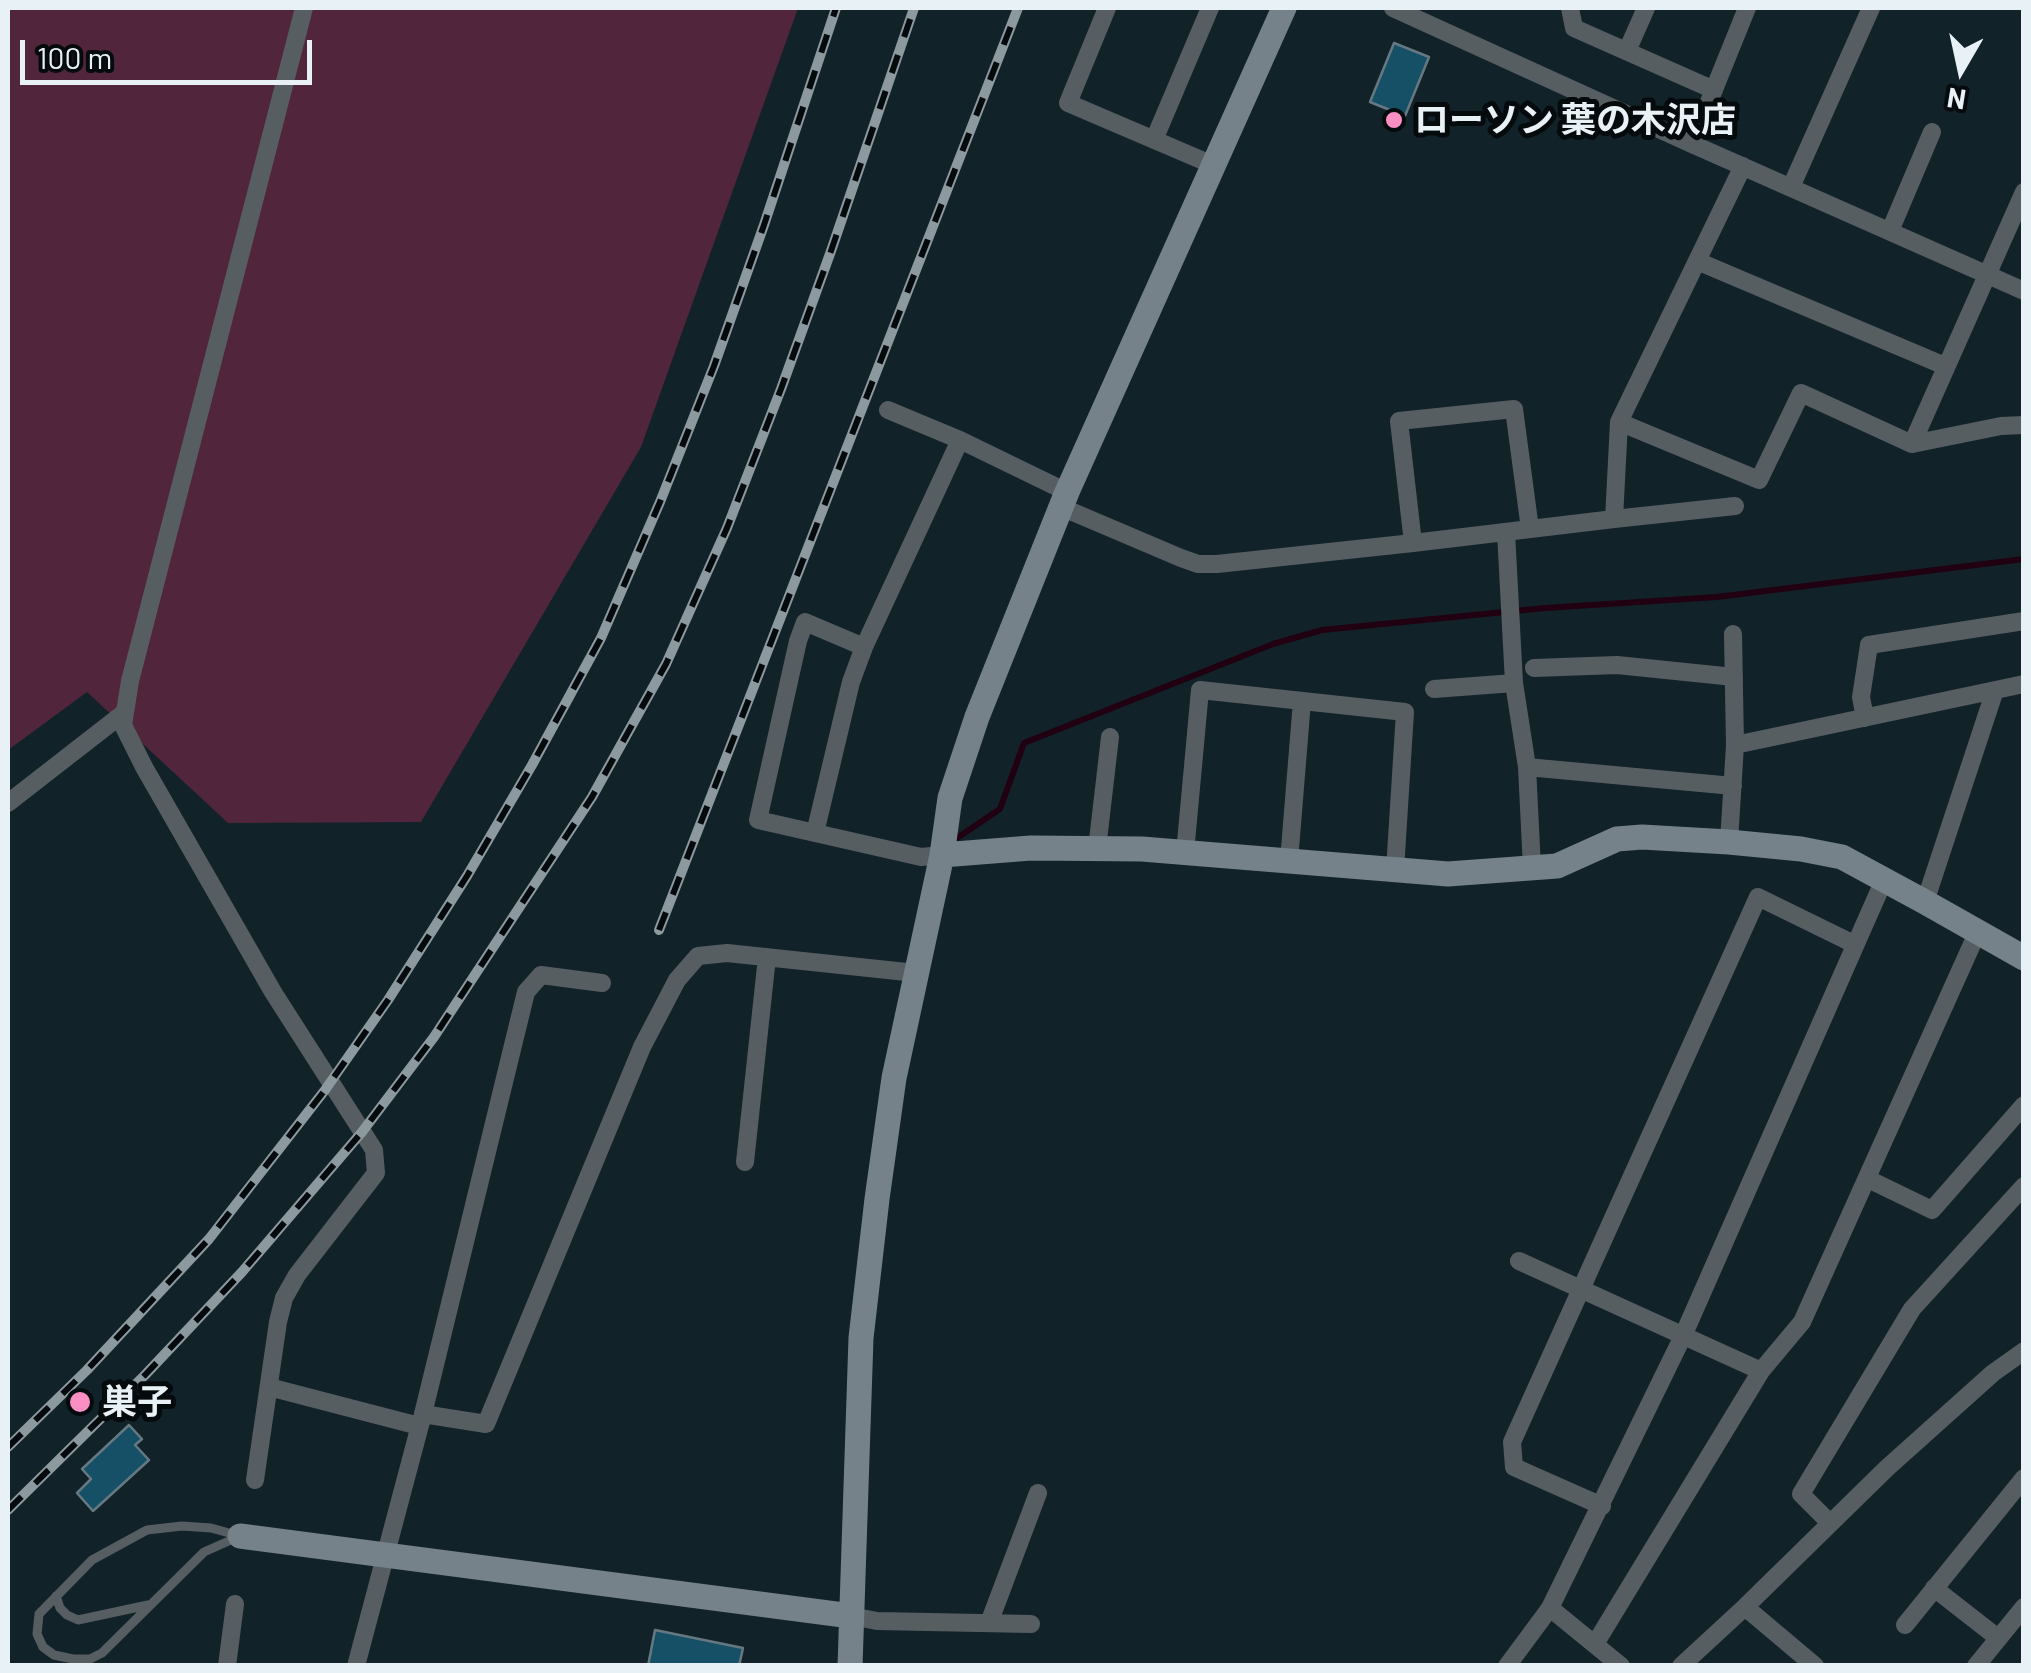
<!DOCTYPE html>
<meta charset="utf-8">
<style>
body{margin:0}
#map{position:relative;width:2031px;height:1673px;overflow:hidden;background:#122229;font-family:Barlow,sans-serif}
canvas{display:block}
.frame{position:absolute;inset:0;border:10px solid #e7f1f6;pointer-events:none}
.north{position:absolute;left:1911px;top:20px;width:100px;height:100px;-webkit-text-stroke:8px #050a0d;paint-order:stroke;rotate:189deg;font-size:28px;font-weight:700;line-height:40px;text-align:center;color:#e7f1f6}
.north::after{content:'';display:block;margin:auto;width:35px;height:45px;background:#e7f1f6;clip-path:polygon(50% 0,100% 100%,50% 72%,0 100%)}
.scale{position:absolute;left:20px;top:40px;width:292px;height:45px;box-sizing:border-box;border:5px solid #e7f1f6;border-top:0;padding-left:12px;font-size:30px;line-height:35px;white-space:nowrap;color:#e7f1f6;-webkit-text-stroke:8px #050a0d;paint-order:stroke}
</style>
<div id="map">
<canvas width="2031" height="1673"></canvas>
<div class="frame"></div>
<div class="north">N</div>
<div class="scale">100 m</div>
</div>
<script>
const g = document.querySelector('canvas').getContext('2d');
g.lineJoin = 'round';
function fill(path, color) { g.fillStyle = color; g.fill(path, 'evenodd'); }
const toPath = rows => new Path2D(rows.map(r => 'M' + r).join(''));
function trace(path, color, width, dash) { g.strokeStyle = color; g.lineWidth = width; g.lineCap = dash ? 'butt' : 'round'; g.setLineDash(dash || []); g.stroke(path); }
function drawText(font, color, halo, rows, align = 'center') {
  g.font = font + ' Barlow,"Noto Sans JP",sans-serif'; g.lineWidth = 10; g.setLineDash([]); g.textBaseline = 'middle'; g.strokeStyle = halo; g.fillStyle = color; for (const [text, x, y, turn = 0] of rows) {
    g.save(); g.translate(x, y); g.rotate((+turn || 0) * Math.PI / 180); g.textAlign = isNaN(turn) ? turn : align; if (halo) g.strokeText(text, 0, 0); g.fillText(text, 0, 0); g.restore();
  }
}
fill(toPath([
 [8,8,798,8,641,447,421,822,228,823,87,692,8,750]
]), '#51263c');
trace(toPath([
 [957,838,1000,809,1024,743,1273,644,1322,630,1545,608,1717,597,2024,559]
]), '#210012', 6);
const building = toPath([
 [1394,43,1429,57,1405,116,1370,102,1394,43],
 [129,1425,142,1439,135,1445,149,1460,93,1511,77,1493,91,1479,82,1469,129,1425],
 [655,1630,743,1648,739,1666,648,1666,655,1630]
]);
fill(building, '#155067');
trace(building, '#667881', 2.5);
trace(toPath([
 [182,1526,211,1528,240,1536,204,1552,102,1653,90,1659,73,1659,54,1655,43,1647,37,1634,39,1614,92,1560,147,1530,182,1526],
 [56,1596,60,1608,67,1615,78,1620,148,1605]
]), '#575e62', 9);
trace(toPath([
 [1107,8,1068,103,1213,165],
 [1393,8,1692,144],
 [1570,8,1574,28,1714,90],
 [1747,8,1692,144,2024,291],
 [1627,51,1646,8],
 [1154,140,1210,8],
 [1791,187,1871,8],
 [1890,231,1932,132],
 [1697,261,1945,366],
 [888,410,960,440],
 [1619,422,1743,166],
 [1912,444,2024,192],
 [1061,507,1181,558,1198,564,1217,564,1413,543,1614,519,1619,422,1759,480,1801,393,1912,444,2001,426,2024,425],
 [1614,519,1735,506],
 [1506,532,1514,683,1527,767,1532,868],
 [1413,543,1399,421,1514,409,1530,529],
 [864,647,805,622,798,641,758,820,921,857,942,855],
 [1534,668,1617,665,1734,677],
 [1434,689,1514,683],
 [1865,718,1861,697,1869,645,2024,621],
 [1735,745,2024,684],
 [1527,767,1733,786],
 [8,803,125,712],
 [815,833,851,682,864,647,960,440,1067,492],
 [1729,842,1735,745,1733,634],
 [1097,849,1110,737],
 [1185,853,1200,690,1405,712,1395,870],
 [1289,861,1302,701],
 [1925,902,1995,690],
 [745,1162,767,957],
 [1868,1179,1932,1210,2024,1105],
 [1519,1261,1761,1371],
 [269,1387,419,1426],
 [423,1414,486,1424,642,1047,677,980,698,956,727,953,916,973],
 [255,1480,278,1322,284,1298,297,1275,376,1173,374,1150,273,992,144,767,123,725,130,681,304,8],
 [1602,1506,1514,1467,1512,1442,1758,897,1854,944],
 [1830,1523,1801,1494,1912,1309,2024,1186],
 [1934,1588,1998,1638],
 [1745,1607,1815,1666],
 [851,1616,877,1621,1031,1624],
 [989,1623,1038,1493],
 [1905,1625,2024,1478],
 [1595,1644,1761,1371,1802,1322,1978,931],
 [227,1666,235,1604],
 [356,1666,423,1414,526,992,541,975,602,983],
 [1507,1666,1550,1608],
 [1621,1666,1550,1608,1683,1336,1884,880],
 [1681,1666,1745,1607,1887,1468,1993,1373,2024,1351],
 [1976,1666,2024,1607]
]), '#575e62', 18);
trace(toPath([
 [942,855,1031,848,1142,849,1448,874,1557,866,1617,839,1642,837,1729,842,1801,849,1842,857,1925,902,2024,958],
 [240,1536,851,1616],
 [850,1666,861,1338,877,1199,894,1078,942,855,950,798,977,717,1067,492,1284,8]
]), '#768289', 25);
const rail = toPath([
 [659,930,1018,8],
 [8,1447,87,1370,209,1239,325,1090,388,1000,467,876,532,765,601,638,660,502,714,366,764,225,836,8],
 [8,1510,145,1375,242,1272,362,1132,434,1037,592,797,666,664,727,528,781,389,831,251,914,8]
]);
trace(rail, '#8c999e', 10);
trace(rail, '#050a0d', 6, [19]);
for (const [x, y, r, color] of [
 [1394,120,10,"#fb8fc4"],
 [80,1402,12,"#fb8fc4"]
]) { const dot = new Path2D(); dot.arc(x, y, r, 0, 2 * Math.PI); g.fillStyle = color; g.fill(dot); trace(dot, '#050a0d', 4); }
drawText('bold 35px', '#e7f1f6', '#050a0d', [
 ["ローソン 葉の木沢店",1414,120],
 ["巣子",102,1402]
], 'left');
</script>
